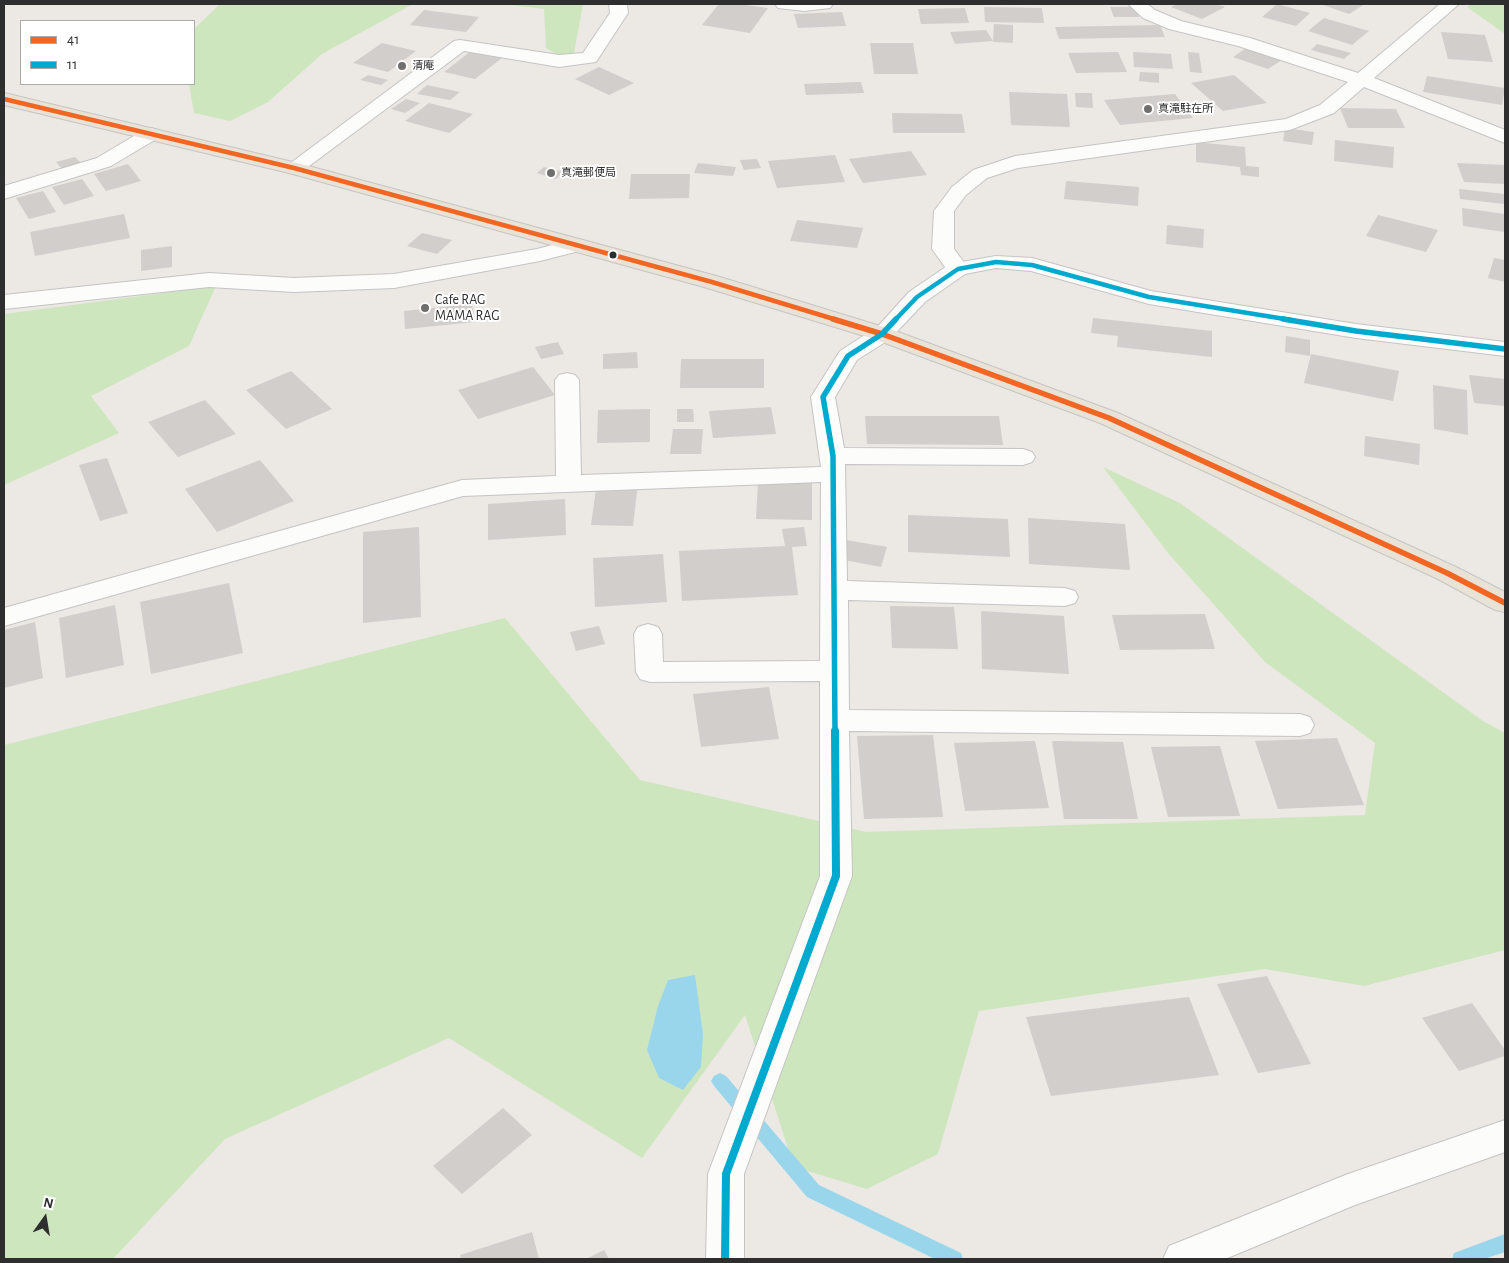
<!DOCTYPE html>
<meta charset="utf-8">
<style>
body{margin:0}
#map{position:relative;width:1509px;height:1263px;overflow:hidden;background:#ece8e4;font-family:"Alegreya Sans",sans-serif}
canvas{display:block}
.frame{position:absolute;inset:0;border:5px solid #2e2e2e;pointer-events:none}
.legend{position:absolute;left:20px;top:20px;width:175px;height:65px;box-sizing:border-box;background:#fff;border:1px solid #ababab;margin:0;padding:6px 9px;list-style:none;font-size:15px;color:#2e2e2e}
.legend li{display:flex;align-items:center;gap:10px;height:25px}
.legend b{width:25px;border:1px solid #ababab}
.north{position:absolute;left:20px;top:1193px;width:50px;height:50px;-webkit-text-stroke:4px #fff;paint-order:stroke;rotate:13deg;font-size:14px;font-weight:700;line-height:20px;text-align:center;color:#2e2e2e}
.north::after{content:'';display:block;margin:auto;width:18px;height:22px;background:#2e2e2e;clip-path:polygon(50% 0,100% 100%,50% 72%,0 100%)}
</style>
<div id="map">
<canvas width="1509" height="1263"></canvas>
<div class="frame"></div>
<ul class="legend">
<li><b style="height:6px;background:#f26522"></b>41</li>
<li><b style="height:6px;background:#00a9ce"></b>11</li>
</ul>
<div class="north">N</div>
</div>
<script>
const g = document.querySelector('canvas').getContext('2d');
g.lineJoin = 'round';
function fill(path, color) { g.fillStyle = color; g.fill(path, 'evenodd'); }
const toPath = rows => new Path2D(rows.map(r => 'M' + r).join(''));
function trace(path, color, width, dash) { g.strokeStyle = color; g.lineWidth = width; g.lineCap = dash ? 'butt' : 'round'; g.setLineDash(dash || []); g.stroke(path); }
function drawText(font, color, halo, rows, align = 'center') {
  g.font = font + ' "Alegreya Sans","Noto Sans JP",sans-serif'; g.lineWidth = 4; g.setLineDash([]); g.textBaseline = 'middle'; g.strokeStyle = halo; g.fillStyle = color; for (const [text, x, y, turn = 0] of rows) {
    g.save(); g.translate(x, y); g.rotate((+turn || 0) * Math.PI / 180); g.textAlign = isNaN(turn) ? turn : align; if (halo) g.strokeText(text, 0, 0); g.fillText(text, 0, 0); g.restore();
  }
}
fill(toPath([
 [220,4,413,4,322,54,268,102,230,121,194,113,189,84,194,84,194,29],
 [502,4,583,4,572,64,546,48,544,9],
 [1472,4,1505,4,1505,34,1467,7],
 [216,286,189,346,91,396,119,433,4,485,4,314],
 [1103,467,1180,503,1483,721,1505,733,1505,950,1364,986,1265,969,979,1011,938,1154,867,1189,794,1167,745,1015,642,1158,449,1038,225,1139,113,1259,4,1259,4,745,505,618,640,780,866,832,1365,815,1375,743,1265,662,1168,553]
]), '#cee6be');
fill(toPath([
 [695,975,703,1034,701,1067,683,1090,659,1078,647,1050,658,1006,668,980]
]), '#99d6ec');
fill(toPath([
 [720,1073,726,1076,819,1185,961,1253,963,1259,935,1259,807,1197,714,1086,711,1081,714,1076,720,1073],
 [1505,1234,1505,1252,1484,1259,1452,1259,1454,1253,1505,1234]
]), '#99d6ec');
fill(toPath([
 [719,4,738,4,768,8,750,33,702,25],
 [1177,4,1215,4,1225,7,1202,19,1171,7],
 [1277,4,1310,13,1296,26,1262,17],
 [1320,4,1365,4,1349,14],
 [984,7,1042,8,1044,23,985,22],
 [1110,7,1135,7,1139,17,1114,17],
 [965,8,969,23,921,24,918,9],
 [424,10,479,17,466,32,410,25],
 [842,12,846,26,798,28,794,14],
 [1324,18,1369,31,1352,45,1308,31],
 [994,24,1013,25,1013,43,993,42],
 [1160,25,1165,37,1059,39,1055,27],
 [986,30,993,41,955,44,950,32],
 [1441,32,1485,35,1493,62,1448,59],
 [382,43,416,51,388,72,353,63],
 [870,43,913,43,918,74,874,74],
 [1317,44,1351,53,1344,59,1311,50],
 [1249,46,1285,58,1268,69,1233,57],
 [471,51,502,58,475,79,444,72],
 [1118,52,1127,72,1076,73,1068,53],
 [1133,52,1171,54,1173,69,1134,67],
 [1188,52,1199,53,1202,73,1190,72],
 [599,67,634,83,609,95,575,79],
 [1140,72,1159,73,1159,83,1139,81],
 [368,75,388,80,381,85,360,80],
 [1234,75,1267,103,1223,111,1191,83],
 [1427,76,1505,88,1502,105,1423,92],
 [861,82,864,93,806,95,804,84],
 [427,85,460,92,450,100,417,94],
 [1009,92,1067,94,1070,127,1011,125],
 [1075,93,1092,93,1093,108,1076,107],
 [1175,94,1193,118,1120,125,1104,100],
 [406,99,420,103,405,113,391,109],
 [429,103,473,114,449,133,405,121],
 [1340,108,1396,109,1405,128,1348,128],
 [892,113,962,114,965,133,893,133],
 [1285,128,1314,132,1312,145,1283,141],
 [1335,140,1394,147,1393,168,1334,161],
 [1196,142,1245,147,1246,166,1259,167,1259,177,1241,175,1240,167,1196,162],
 [911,151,927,175,863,183,849,159],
 [835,155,845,182,777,188,768,161],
 [75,157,81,163,62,169,56,162],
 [757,159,761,168,744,170,740,160],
 [698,163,736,167,733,176,694,173],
 [1457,163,1505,165,1505,184,1464,182],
 [128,164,141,181,106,191,94,174],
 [544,167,564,172,556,179,537,173],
 [631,174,690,174,689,198,629,199],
 [82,179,94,196,64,205,52,187],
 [1066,181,1139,187,1138,206,1064,199],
 [1459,189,1504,194,1504,204,1460,199],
 [43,191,56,212,29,219,16,198],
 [1462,208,1505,214,1505,232,1463,226],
 [124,214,130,238,35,256,30,232],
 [1378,215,1438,230,1426,252,1366,236],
 [797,220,863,228,857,248,790,241],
 [1167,225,1204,229,1203,248,1166,244],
 [422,233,452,240,437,254,407,246],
 [172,246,172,267,141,271,141,250],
 [1494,258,1505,260,1505,282,1488,278],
 [472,304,475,322,405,329,404,311],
 [1093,318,1212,331,1212,357,1117,347,1118,336,1091,333],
 [1286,336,1310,340,1310,356,1285,352],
 [558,342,564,354,541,359,535,347],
 [637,352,638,368,603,369,603,354],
 [1311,354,1399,371,1393,401,1304,383],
 [681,359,764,359,764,388,680,388],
 [533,367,555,395,478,419,458,390],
 [291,371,332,409,286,429,246,390],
 [1469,375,1505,379,1505,406,1474,403],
 [1433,385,1467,390,1468,435,1434,429],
 [205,400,236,434,178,457,148,422],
 [771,407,776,434,713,438,709,411],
 [650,409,650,442,597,443,598,410],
 [677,409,693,409,694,422,677,422],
 [865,416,999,416,1003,445,867,444],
 [673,429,703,429,701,454,670,454],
 [1365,436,1420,444,1419,465,1364,456],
 [107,458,128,513,100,521,79,465],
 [260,460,294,501,217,532,185,489],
 [597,482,638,483,633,526,591,525],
 [758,482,812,483,812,520,756,519],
 [565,499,566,535,488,540,488,504],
 [908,515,1008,519,1010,557,908,552],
 [1028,518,1125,524,1130,570,1029,564],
 [419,527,421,617,363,623,363,532],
 [804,527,807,546,792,547,798,595,682,601,679,551,785,546,782,529],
 [846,540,887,547,881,567,839,559],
 [663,554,667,602,595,607,593,558],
 [229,583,243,653,151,674,140,602],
 [115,605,124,665,66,678,59,618],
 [890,606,954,607,958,649,892,648],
 [981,611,1064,616,1069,674,982,669],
 [1205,614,1215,649,1120,650,1112,615],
 [35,622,43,678,4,688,4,630],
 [599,626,605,644,576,651,570,632],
 [769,687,779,739,701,747,693,694],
 [933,735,943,817,864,819,857,736],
 [1337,738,1364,805,1278,809,1255,741],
 [1035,741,1049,808,965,811,954,743],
 [1052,741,1123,742,1138,819,1064,819],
 [1220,746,1240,816,1168,817,1151,747],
 [1267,976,1311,1064,1258,1073,1217,984],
 [1189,997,1219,1075,1051,1096,1026,1017],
 [1472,1003,1505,1050,1505,1056,1459,1071,1422,1018],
 [503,1108,532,1135,462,1194,433,1166],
 [532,1232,539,1259,461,1259,460,1255],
 [604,1250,609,1259,586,1259]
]), '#d1cecb');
const minor = toPath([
 [609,4,627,4,628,13,596,62,559,67,464,51,301,172,294,174,287,172,284,168,454,41,460,40,559,55,583,53,610,13,609,4],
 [775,4,833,4,830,8,804,11,778,8,775,4],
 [1128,4,1147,4,1155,10,1181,21,1250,38,1358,73,1440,4,1459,4,1374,78,1505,130,1505,143,1364,87,1334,113,1290,130,1018,168,987,178,966,195,954,211,954,249,969,269,966,274,958,276,950,274,932,249,934,211,952,187,973,170,1015,156,1286,119,1320,105,1348,82,1238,46,1169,29,1143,18,1128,4],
 [151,128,158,130,161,134,158,138,111,166,4,199,4,186,97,158,144,130,151,128],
 [575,239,583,240,586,245,583,250,540,261,394,288,294,292,209,287,4,309,4,295,209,273,294,278,394,274,537,249,575,239],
 [882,327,890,329,893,334,890,339,857,360,835,397,844,448,1023,449,1032,452,1035,457,1032,462,1023,465,845,464,847,581,1065,588,1075,591,1078,597,1075,603,1065,606,848,600,849,710,1300,714,1310,717,1314,725,1310,733,1300,736,849,731,852,876,744,1174,744,1259,706,1259,708,1174,820,876,820,681,650,682,640,679,636,672,634,634,638,627,648,624,658,627,662,634,663,662,820,661,821,482,463,496,4,626,4,608,462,480,556,476,555,380,559,375,567,373,575,375,579,380,581,475,821,467,811,397,840,351,874,329,882,327],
 [1505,1120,1505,1152,1355,1205,1225,1259,1163,1259,1169,1246,1348,1174,1505,1120]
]);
const tertiary = toPath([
 [996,256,1032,258,1151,291,1356,324,1505,342,1505,356,1356,338,1149,304,1031,271,996,268,965,274,925,302,890,339,882,341,874,339,871,334,909,292,950,264,996,256]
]);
const trunk = toPath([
 [4,93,301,164,720,277,890,329,1118,413,1456,567,1505,592,1505,612,1495,610,1438,579,1100,423,874,339,704,287,289,173,4,105,4,93]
]);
trace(minor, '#c5c4c5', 2);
trace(tertiary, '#c5c4c5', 2);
trace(trunk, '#c6c5c4', 2);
fill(minor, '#fcfcfb');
fill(tertiary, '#fcfcfb');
fill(trunk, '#e9e2d6');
trace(toPath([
 [4,99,294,168,712,282,837,320]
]), '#f26522', 4.5);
trace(toPath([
 [833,319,882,334,1109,418,1447,573,1505,603]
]), '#f26522', 5.5);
trace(toPath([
 [895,320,917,297,958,269,996,262,1032,265,1149,297,1291,320]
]), '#00a9ce', 4.5);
trace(toPath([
 [1283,319,1356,331,1505,349],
 [835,732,833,456,823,397,848,356,882,334,896,319]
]), '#00a9ce', 5.5);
trace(toPath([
 [725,1259,726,1174,836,876,835,731]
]), '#00a9ce', 8);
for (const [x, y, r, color] of [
 [402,66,5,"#706f6e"],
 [1148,109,5,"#706f6e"],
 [551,173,5,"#706f6e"],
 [613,255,4.5,"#2e2e2e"],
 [425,308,5,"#706f6e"]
]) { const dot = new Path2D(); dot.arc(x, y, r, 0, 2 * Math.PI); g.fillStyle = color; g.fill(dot); trace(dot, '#fff', 2); }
drawText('11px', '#2e2e2e', '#fff', [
 ["清庵",412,66],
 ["真滝駐在所",1158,109],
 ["真滝郵便局",561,173]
], 'left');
drawText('14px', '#2e2e2e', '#fff', [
 ["Cafe RAG",435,300],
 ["MAMA RAG",435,316]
], 'left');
</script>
